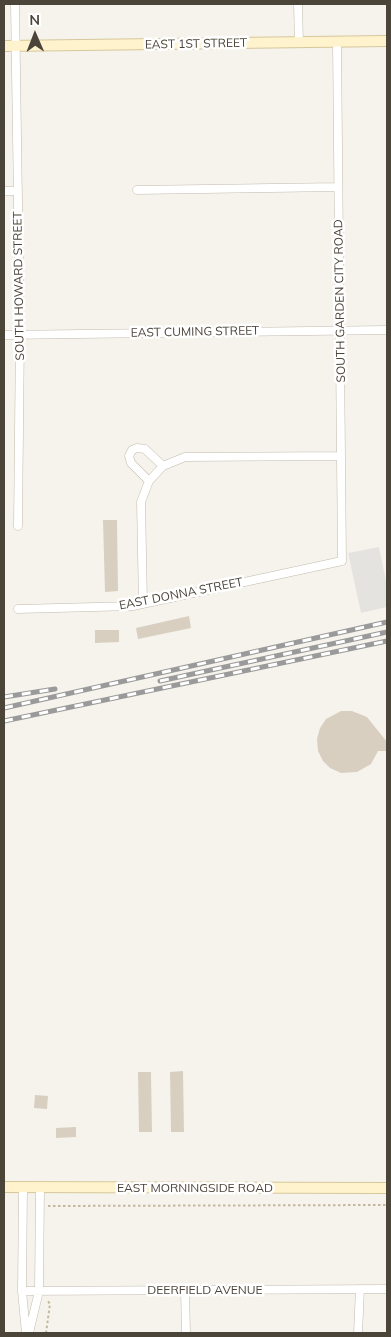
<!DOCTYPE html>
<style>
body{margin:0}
#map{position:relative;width:391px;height:1337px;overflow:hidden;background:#f6f3ec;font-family:Mulish,sans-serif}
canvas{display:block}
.frame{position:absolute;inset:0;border:5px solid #4b4439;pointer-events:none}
.north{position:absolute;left:10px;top:10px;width:50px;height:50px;-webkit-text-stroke:4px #fff;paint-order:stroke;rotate:359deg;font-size:14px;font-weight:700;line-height:20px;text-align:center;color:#4b4439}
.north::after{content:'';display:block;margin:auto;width:18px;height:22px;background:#4b4439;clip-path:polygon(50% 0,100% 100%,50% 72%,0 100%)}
</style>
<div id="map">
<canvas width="391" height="1337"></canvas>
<div class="frame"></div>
<div class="north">N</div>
</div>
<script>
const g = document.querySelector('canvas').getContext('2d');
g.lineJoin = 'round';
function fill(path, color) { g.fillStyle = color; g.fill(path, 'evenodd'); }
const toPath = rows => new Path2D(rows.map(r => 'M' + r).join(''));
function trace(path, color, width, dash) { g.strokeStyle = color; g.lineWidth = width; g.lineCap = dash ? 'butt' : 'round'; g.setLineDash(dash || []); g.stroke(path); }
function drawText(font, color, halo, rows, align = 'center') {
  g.font = font + ' Mulish,sans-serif'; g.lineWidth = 5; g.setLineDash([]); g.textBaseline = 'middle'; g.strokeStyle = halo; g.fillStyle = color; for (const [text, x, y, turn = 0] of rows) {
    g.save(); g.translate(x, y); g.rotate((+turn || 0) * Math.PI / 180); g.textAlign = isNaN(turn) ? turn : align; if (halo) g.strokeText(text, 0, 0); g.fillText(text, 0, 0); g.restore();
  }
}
fill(toPath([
 [379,547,387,586,387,607,361,613,348,553]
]), '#e5e3e0');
fill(toPath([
 [103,520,117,520,118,591,105,592],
 [189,616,191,628,138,639,136,628],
 [95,630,119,630,119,642,95,643],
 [341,711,352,711,367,717,387,742,387,751,378,751,371,764,357,772,341,773,330,768,323,761,318,751,317,739,320,728,326,719],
 [183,1071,184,1132,171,1132,170,1072],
 [138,1072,151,1072,152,1132,139,1132],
 [35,1095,48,1096,47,1109,34,1108],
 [76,1127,76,1137,56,1138,56,1128]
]), '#d8cfc1');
const street = toPath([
 [15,4,20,334,18,526],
 [298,4,299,43],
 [137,190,338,187],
 [4,191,18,191],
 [4,335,387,330],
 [149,481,131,463,129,456,132,450,137,448,145,449,163,466],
 [143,604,141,502,149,481,163,466,185,457,341,456],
 [18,609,133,606,342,561,337,42],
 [23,1187,22,1291,26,1333],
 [185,1290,186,1333],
 [22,1291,387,1289],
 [29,1333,39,1291,40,1187],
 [358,1333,360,1289]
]);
const secondary = toPath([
 [4,46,387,41],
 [4,1187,387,1188]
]);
trace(street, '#c2bbae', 9);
trace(secondary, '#d6c79b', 12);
trace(toPath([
 [48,1206,387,1205],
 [46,1333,50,1304,47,1300]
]), '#c4b79f', 2, [2.5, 2.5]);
trace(street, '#fff', 8);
trace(secondary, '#fff3cd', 10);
const rail = toPath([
 [160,681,387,632],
 [4,697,55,689],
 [4,708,387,622],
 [4,721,387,641]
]);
trace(rail, '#9a9a9a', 5);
trace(rail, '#fff', 3, [9]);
drawText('12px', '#4b4439', '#fff', [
 ["EAST 1ST STREET",196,44,-1],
 ["SOUTH HOWARD STREET",19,286,-91],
 ["SOUTH GARDEN CITY ROAD",340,301,-91],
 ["EAST CUMING STREET",195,332,-1],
 ["EAST DONNA STREET",181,594,-11],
 ["EAST MORNINGSIDE ROAD",195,1188],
 ["DEERFIELD AVENUE",205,1290]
]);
</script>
